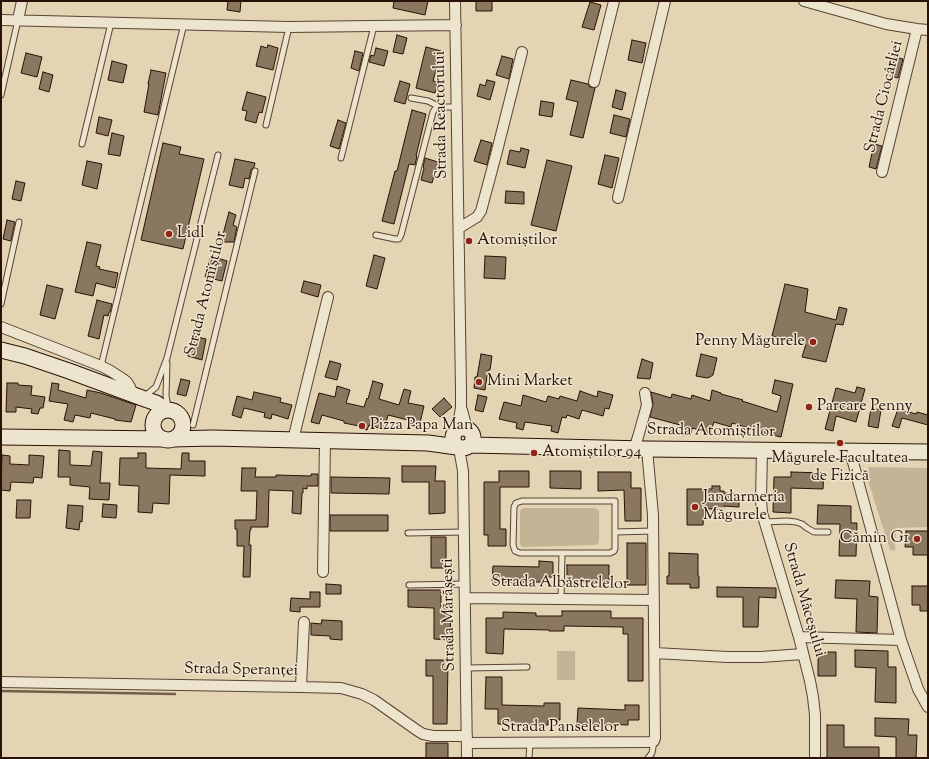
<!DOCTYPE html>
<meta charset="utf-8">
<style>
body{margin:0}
#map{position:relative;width:929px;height:759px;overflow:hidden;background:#e3d5b3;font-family:"Sorts Mill Goudy",serif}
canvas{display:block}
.frame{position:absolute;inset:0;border:2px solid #2a1107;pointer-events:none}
</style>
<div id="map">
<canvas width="929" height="759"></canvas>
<div class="frame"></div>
</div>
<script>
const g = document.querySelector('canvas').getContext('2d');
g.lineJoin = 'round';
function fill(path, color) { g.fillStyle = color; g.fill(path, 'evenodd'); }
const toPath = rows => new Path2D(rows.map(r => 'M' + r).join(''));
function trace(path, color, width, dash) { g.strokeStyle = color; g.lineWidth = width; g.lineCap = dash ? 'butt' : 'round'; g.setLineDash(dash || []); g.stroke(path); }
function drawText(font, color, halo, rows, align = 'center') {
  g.font = font + ' "Sorts Mill Goudy",serif'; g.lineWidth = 3; g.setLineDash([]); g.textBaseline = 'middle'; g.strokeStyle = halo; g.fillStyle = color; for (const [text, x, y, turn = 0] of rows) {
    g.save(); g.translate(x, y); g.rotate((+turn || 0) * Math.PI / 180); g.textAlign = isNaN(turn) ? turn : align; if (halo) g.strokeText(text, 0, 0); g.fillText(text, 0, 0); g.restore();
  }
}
fill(toPath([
 [868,467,928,468,928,527,896,528,895,551,890,550,866,474],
 [524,508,595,508,597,509,599,511,599,541,598,544,595,545,522,547,520,544,520,512,521,509],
 [557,651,575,651,575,680,557,680]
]), '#c4b496');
trace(toPath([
 [1,691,175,694]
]), '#735e4b', 2.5);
const building = toPath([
 [228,1,241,1,240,12,227,10,228,1],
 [394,1,428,1,425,15,393,8,394,1],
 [476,1,492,1,492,11,476,11,476,1],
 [590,2,601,5,594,30,582,27,590,2],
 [397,35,407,38,403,54,393,52,397,35],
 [632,40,646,43,642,63,628,60,632,40],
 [268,45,278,48,273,70,256,66,261,46,267,48,268,45],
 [426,47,441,51,433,81,438,82,435,93,416,88,426,47],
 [376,48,388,51,384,66,369,62,371,55,374,56,376,48],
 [355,51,363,53,359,71,351,68,355,51],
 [26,53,42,57,37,77,21,73,26,53],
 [502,56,513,59,509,79,496,75,502,56],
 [895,57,903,59,898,78,890,76,895,57],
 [112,61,127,65,123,83,108,80,112,61],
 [151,70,166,73,158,115,144,112,149,84,148,84,151,70],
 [43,72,53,75,49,92,39,89,43,72],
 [487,80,495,82,490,100,477,96,480,84,485,86,487,80],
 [571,80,588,84,590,87,595,88,583,138,570,135,578,102,566,99,571,80],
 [400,81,410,84,405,104,394,101,400,81],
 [616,90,626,93,622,110,612,107,616,90],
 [247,92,266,97,262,113,259,112,256,123,245,120,247,111,242,110,247,92],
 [541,101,554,103,552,117,539,115,541,101],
 [412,110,426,114,416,156,417,156,415,165,409,164,394,224,382,221,395,171,397,171,412,110],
 [614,115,630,119,626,137,610,133,614,115],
 [99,117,112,120,108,136,96,133,99,117],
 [338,120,346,123,339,149,330,146,338,120],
 [112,133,124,136,120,156,108,154,112,133],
 [481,140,492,143,487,165,474,161,481,140],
 [163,143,181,147,179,154,204,159,183,249,141,240,163,143],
 [874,144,882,146,876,169,869,167,874,144],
 [521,148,529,150,525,168,507,164,510,150,520,152,521,148],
 [605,155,619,158,612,188,598,184,605,155],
 [425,158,438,162,432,183,421,180,424,168,423,167,425,158],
 [235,159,255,163,254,167,251,170,249,179,245,178,243,188,229,185,235,159],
 [547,160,572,166,556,231,531,225,547,160],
 [87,161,102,164,97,189,82,185,87,161],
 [16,181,25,183,21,201,12,199,16,181],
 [506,191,524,192,524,204,505,203,506,191],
 [229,212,236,215,233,225,237,227,234,242,221,242,229,212],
 [7,220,15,222,11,241,3,239,7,220],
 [87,242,101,245,96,266,100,267,99,269,118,273,115,288,96,283,93,296,75,292,87,242],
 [374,255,385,258,377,289,366,286,374,255],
 [211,256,227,261,222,281,205,277,211,256],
 [485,256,506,257,505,279,484,278,485,256],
 [304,281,321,285,318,297,301,292,304,281],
 [785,284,808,289,805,312,836,320,839,307,847,309,843,325,836,324,826,362,802,357,806,344,772,336,785,284],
 [47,285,63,289,55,319,40,315,47,285],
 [97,300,112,304,110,312,109,312,108,316,104,315,99,339,88,336,97,300],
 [193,336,206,339,202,360,188,356,193,336],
 [481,354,492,356,490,370,488,370,485,390,474,388,475,377,477,377,481,354],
 [701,354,717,358,713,375,710,377,707,378,696,376,701,354],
 [642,359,653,363,650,379,637,378,642,359],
 [330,361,341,364,337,380,325,377,330,361],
 [181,379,190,381,186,396,177,394,181,379],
 [775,380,793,384,781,437,772,435,772,434,762,433,762,432,732,423,731,427,714,422,710,433,692,428,691,435,682,435,684,426,650,417,653,404,651,392,671,398,672,394,691,399,692,395,710,401,712,390,721,393,721,394,743,400,742,401,777,412,781,396,772,393,775,380],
 [373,381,383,384,379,399,399,405,404,389,411,391,408,403,424,406,419,427,411,425,412,421,388,415,384,430,369,425,367,430,359,428,359,426,344,423,344,421,322,415,319,424,311,422,319,393,335,397,337,386,350,390,346,403,364,407,367,398,368,399,373,381],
 [7,383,18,383,18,385,32,386,31,395,45,397,43,408,40,408,38,414,31,413,32,409,16,407,16,412,6,412,7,383],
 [52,383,59,384,58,390,86,398,87,390,101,393,136,405,131,422,115,420,115,419,91,413,90,418,75,415,73,422,64,420,68,404,49,401,52,383],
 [857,387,865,389,856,422,836,416,833,431,825,429,836,388,855,393,857,387],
 [580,391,597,397,598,391,613,395,609,409,605,408,603,416,582,410,579,419,567,415,566,418,562,417,558,433,551,431,552,426,525,422,523,430,516,428,517,423,499,419,504,402,521,406,523,395,546,402,548,396,559,399,560,396,577,401,580,391],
 [254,392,281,398,280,402,292,405,288,419,272,414,271,419,264,417,265,413,244,408,241,418,232,415,237,396,252,400,254,392],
 [478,395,487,397,483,412,475,410,478,395],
 [444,398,452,407,440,417,432,409,444,398],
 [871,408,881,410,878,428,868,426,871,408],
 [898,409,916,414,917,412,928,415,928,425,902,418,899,428,892,426,898,409],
 [59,450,70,451,70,465,91,466,93,451,102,452,100,483,110,483,109,500,89,499,90,487,70,485,70,477,58,477,59,450],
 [138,453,146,453,146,468,181,469,182,453,189,453,189,461,205,461,205,476,170,475,169,504,153,503,152,513,138,512,139,486,119,485,120,458,138,458,138,453],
 [2,455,10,456,10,464,29,465,29,455,44,456,42,478,34,477,33,483,11,482,10,491,1,490,2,455],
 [402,466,436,466,435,481,445,481,445,513,429,514,429,482,402,482,402,466],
 [242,468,256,468,255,477,276,477,276,475,311,476,311,474,318,474,318,486,307,486,307,489,303,488,303,493,302,493,301,514,292,513,293,491,269,490,268,527,251,527,251,530,250,530,249,545,251,545,250,577,243,577,244,546,237,546,237,529,235,529,235,520,256,520,257,491,241,491,242,468],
 [499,471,529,471,529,487,500,487,500,529,506,529,506,546,488,546,488,535,484,535,484,482,499,482,499,471],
 [550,471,581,471,581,489,550,488,550,471],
 [598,472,631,472,631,488,641,488,641,521,625,521,624,490,598,491,598,472],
 [791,472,824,473,823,489,791,488,791,513,773,512,774,477,791,477,791,472],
 [331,477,390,478,389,494,331,493,331,477],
 [712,486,720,486,720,491,724,491,724,493,739,494,739,507,724,506,724,509,704,509,703,525,687,525,687,489,712,489,712,486],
 [17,500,31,500,30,518,16,518,17,500],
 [103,504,117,505,116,518,102,517,103,504],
 [68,505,83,506,82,522,80,521,79,530,66,528,68,505],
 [818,505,851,506,851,523,857,523,856,556,839,556,840,524,817,524,818,505],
 [330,515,388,515,388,531,330,531,330,515],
 [906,531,928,531,928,555,913,555,913,547,905,547,906,531],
 [431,537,446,537,446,568,431,568,431,537],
 [627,543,646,543,646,585,627,585,627,543],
 [669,553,698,554,698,576,699,576,699,588,690,588,690,584,667,584,667,576,669,576,669,553],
 [539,561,553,562,553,577,543,577,543,582,492,582,493,566,539,567,539,561],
 [567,565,609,565,609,583,567,582,567,565],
 [836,580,870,581,869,596,878,597,877,633,856,632,857,599,835,598,836,580],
 [326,584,341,585,341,594,326,594,326,584],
 [912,586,928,586,928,611,920,611,920,605,912,605,912,586],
 [717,587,776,588,776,598,759,597,758,627,743,627,743,597,717,597,717,587],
 [408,590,441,590,441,607,451,607,450,640,434,639,434,608,408,607,408,590],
 [310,592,320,592,320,607,300,607,300,612,290,611,291,598,310,599,310,592],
 [562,611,611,611,611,618,643,618,643,681,628,681,628,634,623,634,623,627,564,626,564,631,549,631,549,630,504,629,503,654,486,653,486,618,503,618,503,612,536,613,536,616,562,616,562,611],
 [322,620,342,621,342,640,330,639,330,636,311,635,311,623,321,624,322,620],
 [855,650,888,651,888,667,896,667,896,703,875,702,876,668,855,667,855,650],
 [818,652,836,652,836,676,818,676,818,652],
 [426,660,448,660,447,724,433,724,433,676,426,676,426,660],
 [486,677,502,677,502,705,544,706,544,703,560,703,560,720,548,720,548,725,498,724,498,709,485,709,486,677],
 [625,705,639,705,639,720,628,720,628,725,577,723,578,708,625,710,625,705],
 [875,718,909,719,908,735,917,735,916,758,896,758,896,737,875,736,875,718],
 [827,725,844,725,844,747,879,747,879,758,827,758,827,725],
 [426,743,448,743,448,758,426,758,426,743]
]);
fill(building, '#8a7760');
trace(building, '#2a1107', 1);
const service = toPath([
 [1,95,18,20],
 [411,98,428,101,440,107],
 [266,125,289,27],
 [82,144,111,23],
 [341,158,374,26],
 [376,235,395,239,399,239,401,235,433,112,435,109,440,107,457,107],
 [1,304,19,222],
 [167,363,166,396,168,407],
 [101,366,184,24],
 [144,397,156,387,167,358,218,155],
 [193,425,255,171],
 [522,501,615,501,615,549,614,551,610,553,520,553,515,551,513,545,514,507,516,503,522,501],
 [764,522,787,521,796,522,802,524,807,528,814,532,828,532],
 [615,532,653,531],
 [408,533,464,532],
 [409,585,465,584],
 [561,599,562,553],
 [466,668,527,667],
 [529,758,530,743],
 [648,758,652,753,654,741]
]);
const minor = toPath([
 [455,1,461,391,461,408,457,430],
 [804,1,886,24,917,29,928,30],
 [1,20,289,27,456,25],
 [18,20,22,1],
 [594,82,614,1],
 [882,172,917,29],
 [618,198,665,1],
 [459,228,477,217,481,211,497,151,522,52],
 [1,327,101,366,109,370,123,379,127,382,130,387,133,395],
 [462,410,467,429],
 [293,440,328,297],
 [459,448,463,471,467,758],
 [634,449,638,437,647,405,645,393],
 [762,451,761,500,762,513,799,637,810,681,813,697,815,715,815,758],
 [850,451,901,640,918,689,928,707],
 [323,572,325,441],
 [465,598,654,600],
 [799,637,901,640],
 [655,653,727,657,761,657,803,654],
 [1,682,301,687,341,688,362,694,374,700,418,731,423,734,433,736,467,736],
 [301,687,304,622],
 [467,743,650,742,654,741,655,738,653,515,647,449]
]);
const secondary = toPath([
 [1,350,25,356,69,371,142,398,156,403,167,410],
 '153 425a15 15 0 1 1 30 0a15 15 0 1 1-30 0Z',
 '453 438a10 10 0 1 1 20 0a10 10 0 1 1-20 0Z',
 [1,437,164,439],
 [173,439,212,438,428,443,457,447],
 [471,445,647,449,928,452]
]);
trace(service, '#584232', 7);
trace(minor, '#584232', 12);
trace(secondary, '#2a1107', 17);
trace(service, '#ede4ce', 5);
trace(minor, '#ede4ce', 10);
trace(secondary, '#ede4ce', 15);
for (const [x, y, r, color] of [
 [169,234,4,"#8f2418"],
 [469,241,4,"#8f2418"],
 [813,342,4,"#8f2418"],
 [479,382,4,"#8f2418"],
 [809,407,4,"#8f2418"],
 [362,426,4,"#8f2418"],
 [840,443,4,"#8f2418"],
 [534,453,4,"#8f2418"],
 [695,507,4,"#8f2418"],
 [917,539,4,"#8f2418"]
]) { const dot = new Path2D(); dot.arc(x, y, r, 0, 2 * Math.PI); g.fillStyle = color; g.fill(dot); trace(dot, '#ede4ce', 1.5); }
drawText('16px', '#2a1107', '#ede4ce', [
 ["Strada Ciocârliei",885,97,-76],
 ["Strada Reactorului",442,115,-91],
 ["Strada Atomiștilor",207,294,-76],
 ["Strada Atomiștilor",711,432,1],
 ["Strada Albăstrelelor",560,584,1],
 ["Strada Măceșului",803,600,74],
 ["Strada Mărășești",450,615,-91],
 ["Strada Speranței",241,671,1],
 ["Strada Panselelor",560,728]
]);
drawText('16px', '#2a1107', '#ede4ce', [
 ["Lidl",177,234],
 ["Atomiștilor",477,241],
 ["Penny Măgurele",805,342,"right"],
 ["Mini Market",487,382],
 ["Parcare Penny",817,407],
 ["Pizza Papa Man",370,426],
 ["Atomiștilor 94",542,453],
 ["Măgurele Facultatea",840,459,"center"],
 ["de Fizică",840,477,"center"],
 ["Jandarmeria",703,498],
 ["Măgurele",703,516],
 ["Cămin G1",909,539,"right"]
], 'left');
</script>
